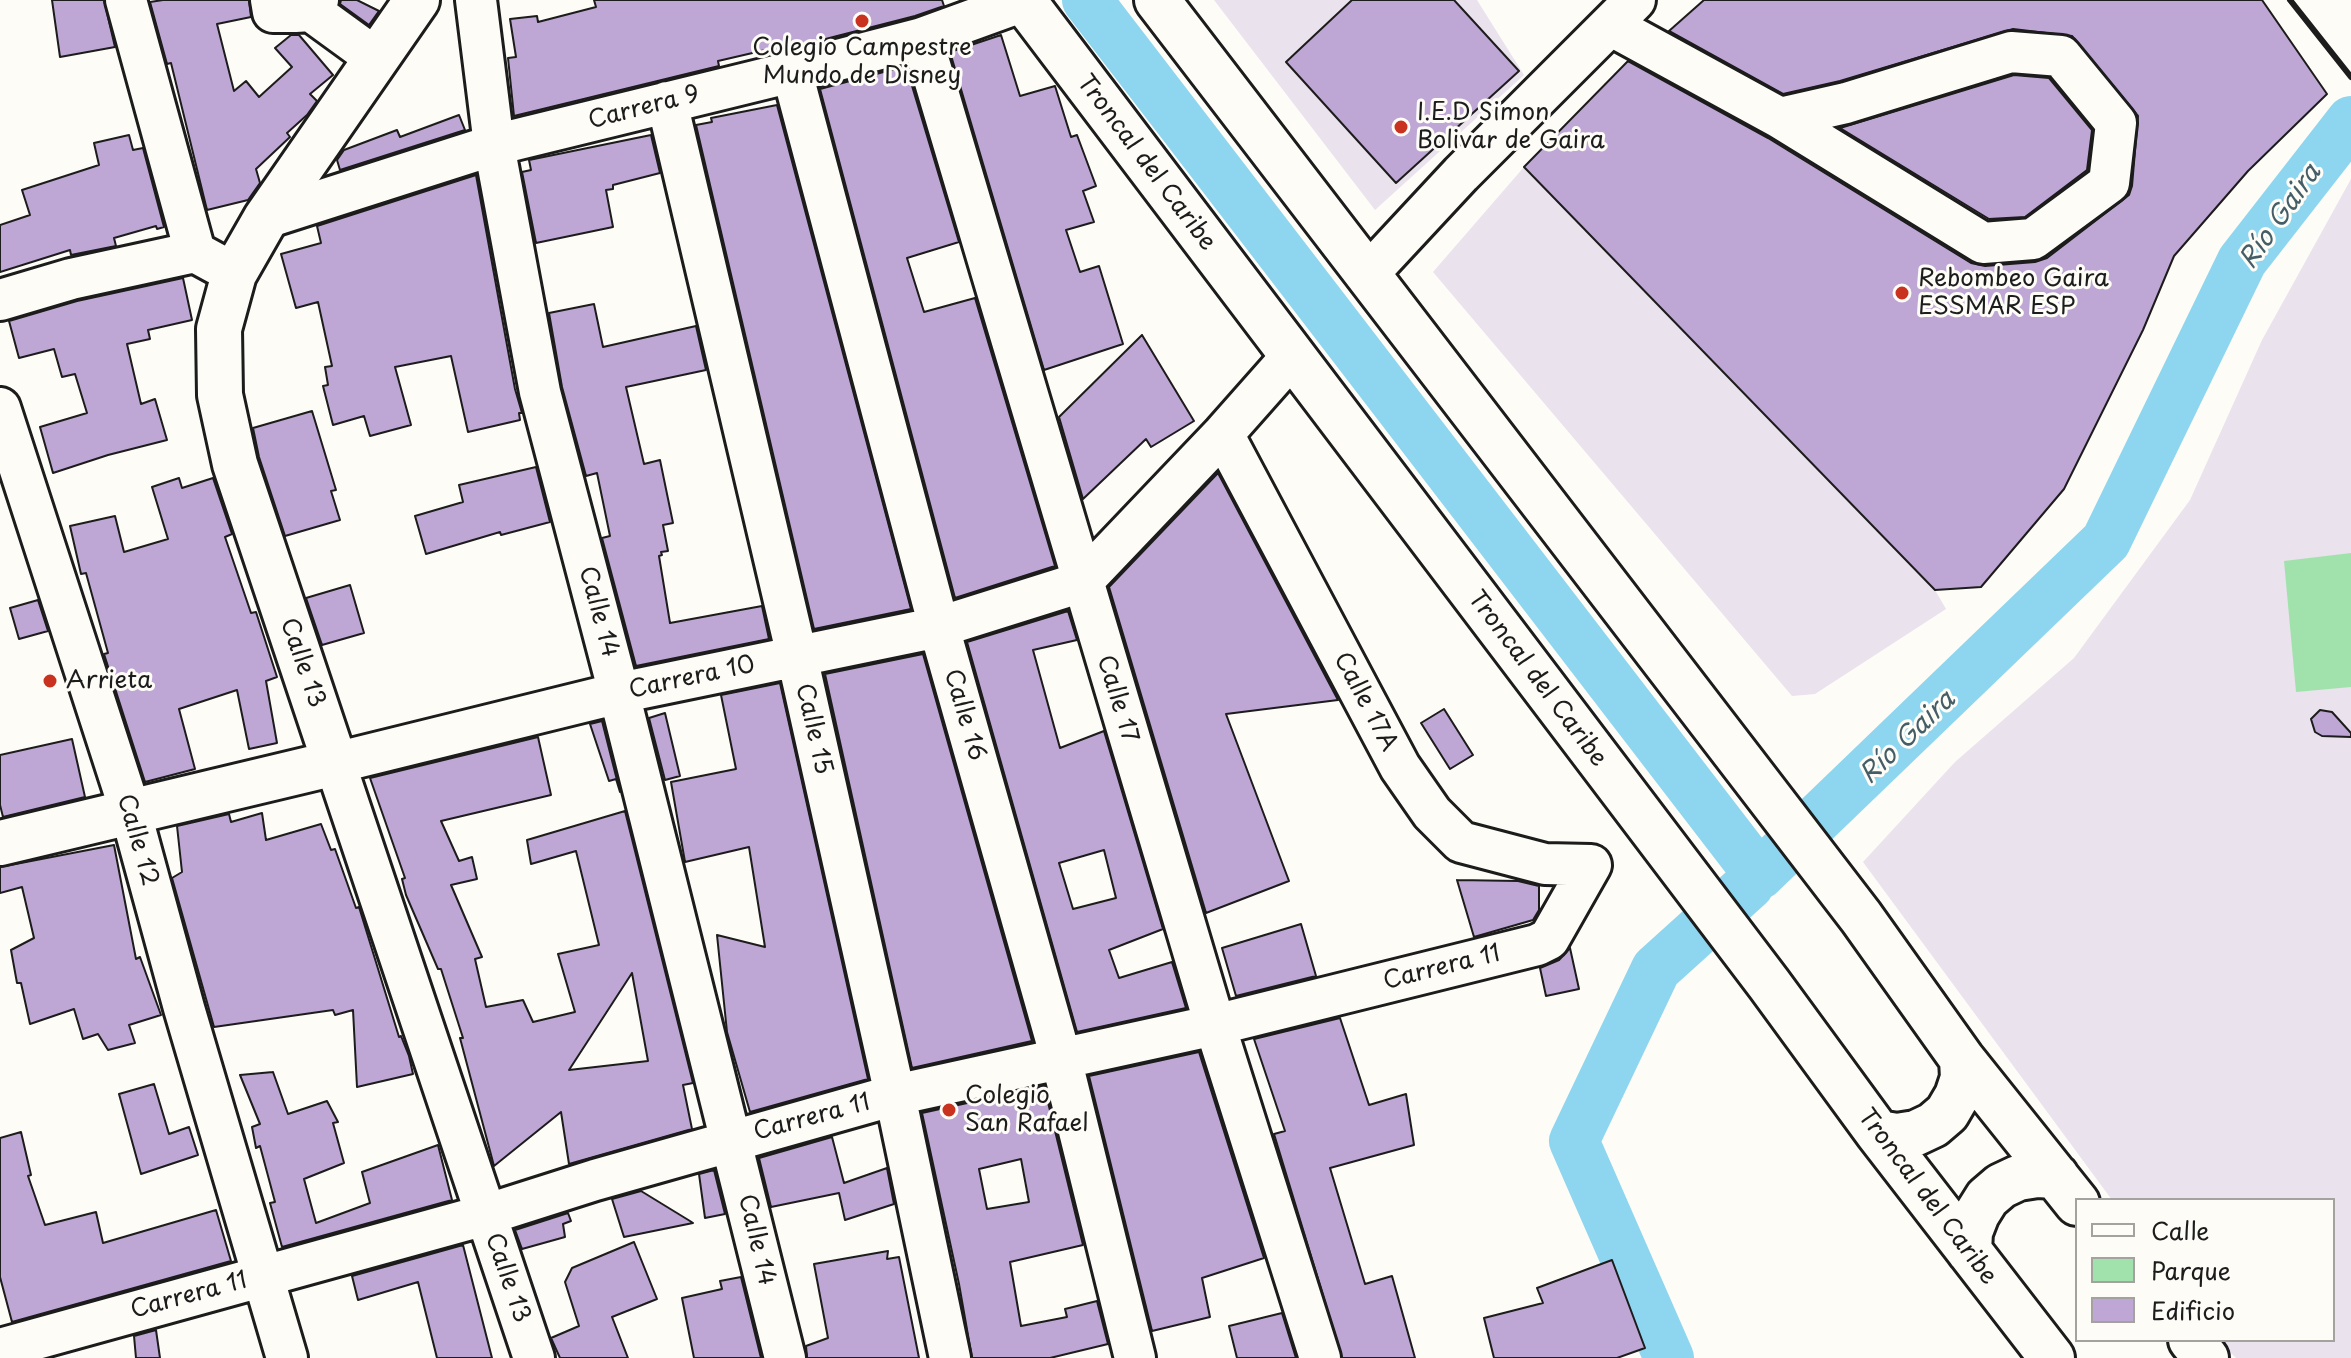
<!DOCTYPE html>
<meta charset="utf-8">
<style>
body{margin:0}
#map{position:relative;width:2351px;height:1358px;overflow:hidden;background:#fdfcf7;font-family:"Playpen Sans",sans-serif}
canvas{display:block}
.legend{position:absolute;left:2075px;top:1198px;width:260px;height:144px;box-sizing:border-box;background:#fdfcf7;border:2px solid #a3a29f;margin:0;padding:10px 14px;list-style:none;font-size:24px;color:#1c1c1c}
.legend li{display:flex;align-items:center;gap:16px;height:40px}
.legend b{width:40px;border:2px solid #a3a29f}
</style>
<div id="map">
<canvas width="2351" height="1358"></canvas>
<ul class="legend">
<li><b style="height:10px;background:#fdfcf7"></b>Calle</li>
<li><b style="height:22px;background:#a1e2ac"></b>Parque</li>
<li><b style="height:22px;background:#bfa7d5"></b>Edificio</li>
</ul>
</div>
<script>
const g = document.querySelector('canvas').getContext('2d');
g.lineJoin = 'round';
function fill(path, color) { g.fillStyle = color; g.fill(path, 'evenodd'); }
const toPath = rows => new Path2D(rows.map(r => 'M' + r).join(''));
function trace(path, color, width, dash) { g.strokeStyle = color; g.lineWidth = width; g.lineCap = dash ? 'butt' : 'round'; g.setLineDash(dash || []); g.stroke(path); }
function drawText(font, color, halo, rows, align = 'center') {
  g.font = font + ' "Playpen Sans",sans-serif'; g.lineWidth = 6; g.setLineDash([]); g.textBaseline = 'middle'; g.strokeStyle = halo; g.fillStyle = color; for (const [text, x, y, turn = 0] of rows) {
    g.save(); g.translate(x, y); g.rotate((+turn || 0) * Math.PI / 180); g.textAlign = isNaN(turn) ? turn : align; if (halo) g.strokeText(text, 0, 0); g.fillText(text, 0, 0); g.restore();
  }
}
fill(toPath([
 [1214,0,1477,0,1524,75,1375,210],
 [1524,167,1935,590,1946,609,1815,694,1792,696,1433,272],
 [2351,179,2351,1358,2236,1358,2218,1340,2333,1340,2333,1200,2112,1200,1863,862,1955,762,2074,658,2190,500,2262,340]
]), '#eae2ed');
fill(toPath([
 [2351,553,2351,687,2296,692,2284,561]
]), '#a1e2ac');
trace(toPath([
 [1087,0,1759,875,2106,541,2242,261,2351,121],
 [1669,1358,1574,1141,1656,969,1749,885]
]), '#8ed6ef', 50);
const building = toPath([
 [52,0,104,0,115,47,60,57,52,0],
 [163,0,249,0,251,17,217,24,234,91,246,81,259,97,292,67,275,48,291,35,299,35,333,75,310,94,317,101,307,115,287,133,290,137,256,169,260,183,248,200,207,210,171,63,167,64,150,2,163,0],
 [341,0,357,0,379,11,369,25,340,4,341,0],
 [594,0,942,0,944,6,915,16,775,52,774,48,718,61,719,66,514,116,508,58,516,57,510,19,537,16,538,22,596,7,594,0],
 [1352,0,1454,0,1519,71,1396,183,1286,62,1352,0],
 [1704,0,2262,0,2327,94,2248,171,2174,256,2143,330,2064,489,1981,587,1935,590,1524,167,1628,61,1768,138,1971,263,1985,266,2035,262,2047,258,2129,195,2132,186,2138,116,2072,36,2013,29,1840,81,1783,94,1669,31,1704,0],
 [1001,35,1020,96,1055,86,1071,137,1077,135,1096,186,1083,191,1094,222,1066,230,1080,272,1099,266,1123,344,1044,370,950,52,1001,35],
 [906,66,959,242,907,258,924,312,975,298,1055,566,955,598,820,89,906,66],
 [2014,75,2049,78,2092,130,2087,170,2025,217,1989,219,1840,128,2014,75],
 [777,105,911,609,814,629,696,125,712,122,711,118,777,105],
 [459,115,465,130,340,170,337,160,344,150,397,130,400,137,459,115],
 [129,135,133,150,143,148,164,227,157,229,156,226,114,238,116,246,71,255,70,250,0,272,0,225,30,215,22,190,99,165,94,143,129,135],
 [651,135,660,173,613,185,613,189,606,190,613,227,536,243,522,172,531,170,529,160,651,135],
 [476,175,515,389,522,413,519,413,520,420,468,432,451,356,395,367,411,425,370,436,364,416,333,425,323,386,328,385,325,367,332,366,318,302,296,308,281,254,321,243,317,226,476,175],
 [183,278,192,320,148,330,150,339,127,344,141,404,155,399,167,440,108,455,53,473,40,427,87,413,75,374,62,377,54,349,19,358,9,321,77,301,183,278],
 [594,304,603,347,696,326,706,370,626,387,644,464,660,460,673,523,663,525,668,551,661,552,662,555,659,556,670,623,762,606,769,639,636,666,602,538,610,536,597,473,586,476,562,387,549,313,594,304],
 [1142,335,1194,421,1151,447,1146,439,1083,499,1059,417,1142,335],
 [312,411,336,490,331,491,340,520,285,536,259,457,253,428,312,411],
 [536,467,550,522,501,535,500,532,426,554,415,516,463,502,459,485,536,467],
 [1218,473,1338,700,1226,714,1289,881,1206,913,1109,587,1218,473],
 [179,478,182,488,213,478,232,534,225,537,251,613,256,612,277,677,266,681,277,743,249,749,237,690,179,709,195,769,145,782,104,654,108,653,86,573,81,574,70,526,115,516,124,552,168,539,152,487,179,478],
 [350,585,364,633,322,645,306,598,350,585],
 [38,600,48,631,19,639,10,608,38,600],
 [1068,611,1077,640,1033,650,1060,748,1104,731,1163,929,1109,950,1119,978,1172,962,1186,1008,1077,1032,967,642,1068,611],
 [1104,850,1116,898,1073,909,1059,863,1104,850],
 [923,654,1032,1041,912,1068,825,674,923,654],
 [780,683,868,1079,750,1112,727,1032,717,935,765,947,749,847,685,862,671,782,736,769,721,695,780,683],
 [1444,709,1473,755,1450,769,1421,723,1444,709],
 [2320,710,2332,712,2351,733,2351,737,2322,736,2315,732,2311,719,2320,710],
 [665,713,680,776,665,780,649,718,665,713],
 [602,721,620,792,616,779,609,781,590,724,602,721],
 [538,737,551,795,441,821,459,861,472,857,477,879,451,885,482,957,475,959,486,1007,523,1000,533,1022,575,1012,558,954,599,945,576,851,531,864,527,840,625,811,693,1083,683,1085,692,1129,569,1164,561,1112,494,1166,460,1038,463,1038,441,969,438,969,406,895,402,879,405,878,370,778,538,737],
 [632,973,648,1061,569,1070,632,973],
 [72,739,85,797,3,817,0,805,0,755,72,739],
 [262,813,266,840,321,824,331,850,335,849,356,908,359,907,399,1037,401,1036,409,1056,413,1074,357,1087,353,1010,335,1015,333,1010,214,1027,172,878,182,872,177,826,229,814,231,822,262,813],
 [114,845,136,959,140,957,161,1015,129,1025,135,1043,108,1050,98,1034,83,1039,74,1009,30,1024,21,983,17,983,11,950,34,938,22,887,0,893,0,867,114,845],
 [1457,880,1518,881,1539,886,1539,910,1533,920,1474,937,1457,880],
 [1301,924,1316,976,1236,996,1222,948,1301,924],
 [1570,948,1579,989,1546,996,1540,968,1559,960,1570,948],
 [1340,1018,1369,1105,1406,1094,1414,1145,1330,1168,1365,1284,1392,1276,1415,1358,1342,1358,1274,1134,1285,1131,1254,1039,1340,1018],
 [1199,1052,1264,1258,1202,1278,1210,1317,1152,1331,1089,1076,1199,1052],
 [273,1072,288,1114,327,1101,338,1122,333,1123,344,1163,304,1179,316,1223,370,1203,362,1172,438,1145,452,1200,282,1247,270,1203,275,1202,260,1146,256,1148,252,1127,260,1124,240,1075,273,1072],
 [154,1084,169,1134,189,1127,198,1155,141,1174,119,1094,154,1084],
 [1044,1086,1083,1245,1010,1262,1021,1326,1067,1317,1065,1309,1097,1301,1108,1344,1050,1358,972,1358,959,1284,922,1113,1044,1086],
 [1021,1159,1029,1202,987,1209,979,1169,1021,1159],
 [21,1132,31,1175,28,1176,45,1225,96,1212,103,1243,216,1210,231,1261,12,1322,0,1277,0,1138,21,1132],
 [832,1137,844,1183,887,1168,894,1204,845,1220,839,1193,771,1207,759,1158,832,1137],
 [714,1170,725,1214,705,1218,699,1174,714,1170],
 [641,1191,690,1221,693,1223,624,1237,612,1199,641,1191],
 [568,1213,571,1221,563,1224,565,1237,522,1249,515,1230,568,1213],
 [634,1242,657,1299,612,1317,628,1358,560,1358,551,1338,579,1326,565,1282,572,1268,634,1242],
 [463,1245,492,1358,437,1358,418,1282,358,1300,352,1276,463,1245],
 [888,1251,887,1259,899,1257,919,1358,807,1358,806,1346,828,1338,814,1264,888,1251],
 [1612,1260,1645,1348,1617,1358,1494,1358,1484,1318,1543,1303,1537,1288,1612,1260],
 [741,1277,761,1358,694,1358,682,1298,722,1289,720,1281,741,1277],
 [1282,1313,1296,1358,1237,1358,1229,1326,1282,1313],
 [156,1330,160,1358,136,1358,134,1336,156,1330]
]);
fill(building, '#bfa7d5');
trace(building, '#1c1c1c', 2);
const minor = toPath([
 [126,0,195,252],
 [271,0,273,12,295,12,311,11,318,0],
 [476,0,494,145,540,392,619,693,785,1358],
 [311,11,377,59],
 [1610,25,1780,118,1983,243,2033,239,2109,183,2116,123,2061,56,2011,52,1846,103,1780,118],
 [922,38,1215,1025,1320,1358],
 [792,72,939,627,1061,1058,1135,1358],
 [667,102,797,656,895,1095,950,1358],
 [266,218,494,145,792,72,922,38,1024,1],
 [1368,274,1461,174,1635,0],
 [0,300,71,279,195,252,217,264],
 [0,408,130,810,184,1008,287,1358],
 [0,1349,485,1215,595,1180,895,1095,1215,1025,1537,945,1549,939,1591,865,1545,864,1461,842,1432,813,1400,767,1223,434],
 [534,1358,335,763,619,693,939,627,1082,582,1223,434,1292,356]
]);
const major = toPath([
 [0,843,335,763,235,464,220,395,219,329,234,274,266,218,417,0]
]);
const highway = toPath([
 [1023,0,1769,984,1878,1133,2052,1358],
 [1157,0,1861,917,1962,1059,2077,1203],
 [1878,1133,1897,1136,1916,1133,1933,1125,1947,1113,1957,1096,1963,1078,1962,1059],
 [1969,1251,1970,1232,1977,1214,1987,1198,2001,1186,2018,1178,2037,1175,2056,1176],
 [2191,1340,2206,1358]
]);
trace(minor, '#1c1c1c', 46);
trace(major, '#1c1c1c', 50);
trace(highway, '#1c1c1c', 50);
trace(minor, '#fdfcf7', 40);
trace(major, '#fdfcf7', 44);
trace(highway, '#fdfcf7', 44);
trace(toPath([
 [2290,0,2351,77]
]), '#1c1c1c', 6);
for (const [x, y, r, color] of [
 [862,21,8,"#c8321e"],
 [1401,127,8,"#c8321e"],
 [1902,293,8,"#c8321e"],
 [50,681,8,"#c8321e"],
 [949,1110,8,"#c8321e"]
]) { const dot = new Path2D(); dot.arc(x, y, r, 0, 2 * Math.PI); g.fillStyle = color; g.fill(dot); trace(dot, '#fdfcf7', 3); }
drawText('24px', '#1c1c1c', '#fdfcf7', [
 ["Colegio Campestre",862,48,"center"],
 ["Mundo de Disney",862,76,"center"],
 ["I.E.D Simon",1417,113],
 ["Bolivar de Gaira",1417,141],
 ["Rebombeo Gaira",1918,279],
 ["ESSMAR ESP",1918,307],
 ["Arrieta",66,681],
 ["Colegio",965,1096],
 ["San Rafael",965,1124]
], 'left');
drawText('24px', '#1c1c1c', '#fdfcf7', [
 ["Carrera 9",644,108,-14],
 ["Troncal del Caribe",1146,163,53],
 ["Calle 14",598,612,75],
 ["Calle 13",302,663,71],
 ["Carrera 10",692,678,-12],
 ["Troncal del Caribe",1537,679,53],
 ["Calle 17",1117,699,73],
 ["Calle 17A",1365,702,62],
 ["Calle 16",964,715,74],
 ["Calle 15",813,729,77],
 ["Calle 12",137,840,74],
 ["Carrera 11",1442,968,-14],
 ["Carrera 11",812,1118,-15],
 ["Troncal del Caribe",1927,1197,53],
 ["Calle 14",756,1240,77],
 ["Calle 13",507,1278,71],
 ["Carrera 11",189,1296,-15]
]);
drawText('italic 26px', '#445d66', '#fdfcf7', [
 ["Río Gaira",2281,217,-55],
 ["Río Gaira",1908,738,-44]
]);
</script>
